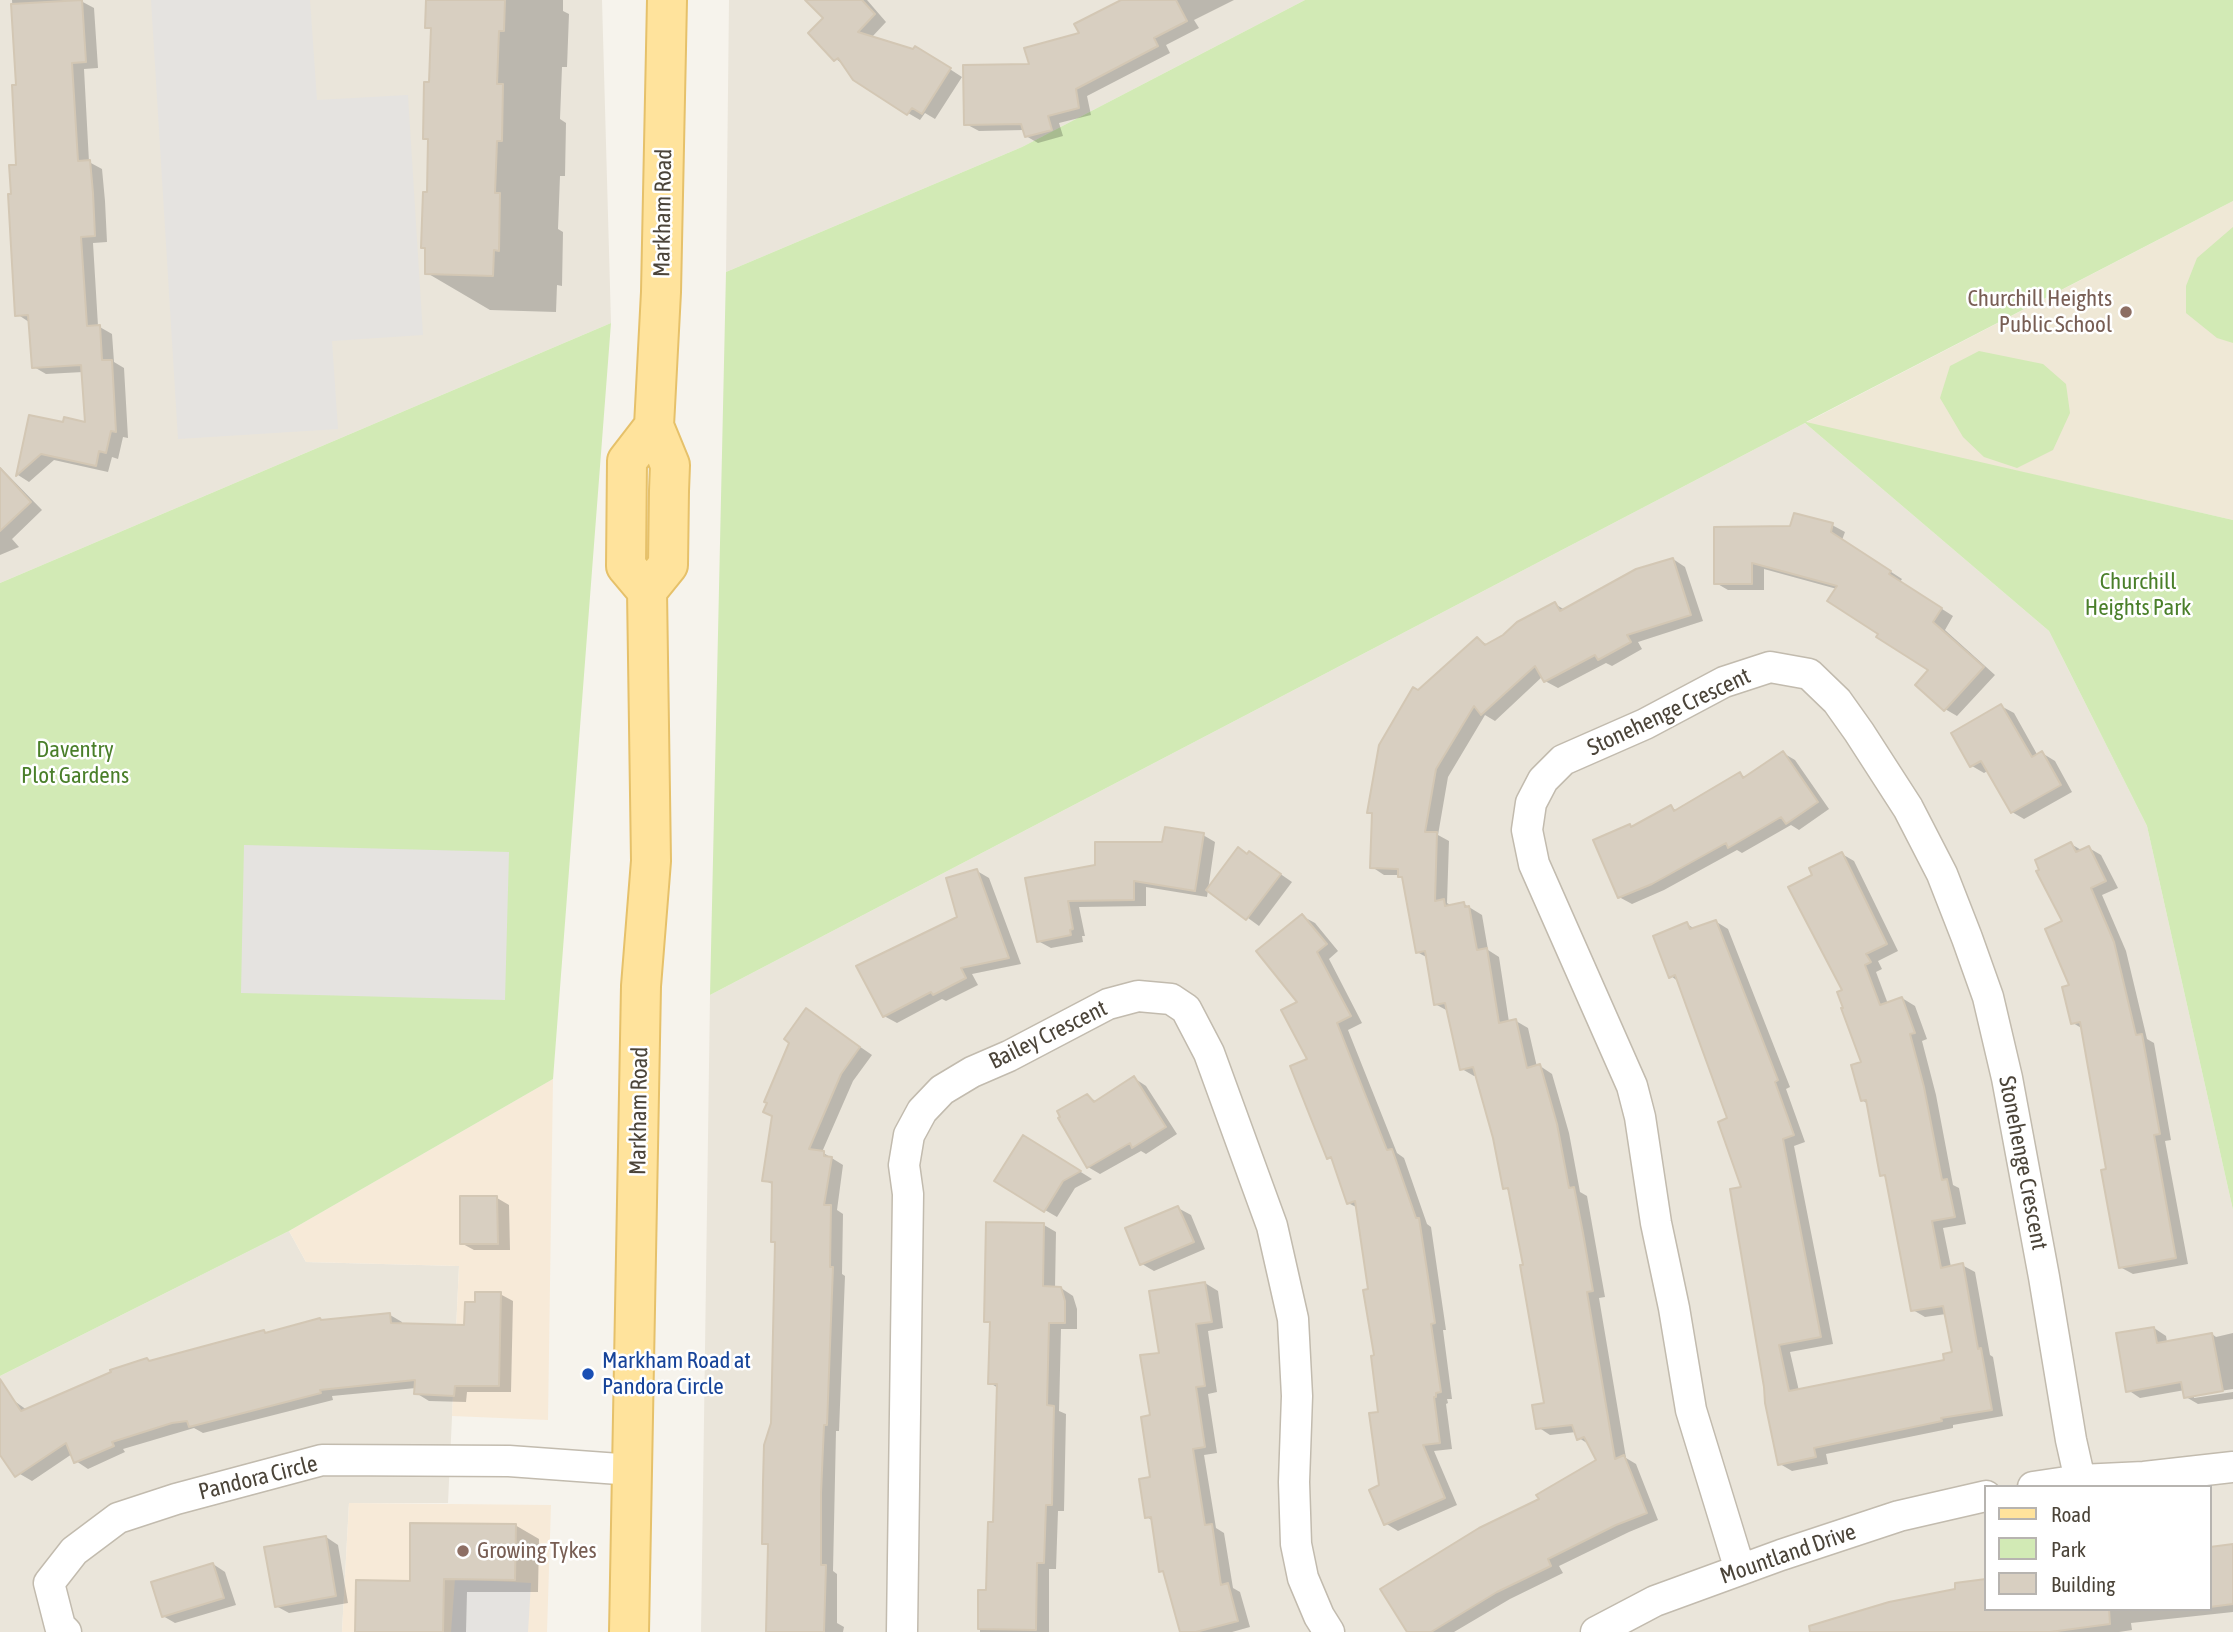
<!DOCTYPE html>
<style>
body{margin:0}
#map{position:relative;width:2233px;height:1632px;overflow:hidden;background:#f6f3ec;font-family:"Asap Condensed",sans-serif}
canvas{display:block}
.legend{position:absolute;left:1984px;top:1485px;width:228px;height:126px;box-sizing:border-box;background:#fff;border:2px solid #b7b4b0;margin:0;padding:9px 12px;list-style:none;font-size:21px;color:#4b4439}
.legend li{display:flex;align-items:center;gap:14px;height:35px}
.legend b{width:35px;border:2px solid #b7b4b0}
</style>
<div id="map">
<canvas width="2233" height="1632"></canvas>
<ul class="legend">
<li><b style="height:9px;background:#ffe39c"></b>Road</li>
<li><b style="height:19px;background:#d2eab5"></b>Park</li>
<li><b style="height:19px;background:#d8cfc1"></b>Building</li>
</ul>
</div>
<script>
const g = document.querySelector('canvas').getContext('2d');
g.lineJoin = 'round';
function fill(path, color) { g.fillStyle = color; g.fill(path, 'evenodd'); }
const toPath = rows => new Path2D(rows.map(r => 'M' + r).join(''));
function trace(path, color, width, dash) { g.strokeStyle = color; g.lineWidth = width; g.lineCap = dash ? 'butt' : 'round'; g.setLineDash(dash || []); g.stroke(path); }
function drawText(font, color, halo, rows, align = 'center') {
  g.font = font + ' "Asap Condensed",sans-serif'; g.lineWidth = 5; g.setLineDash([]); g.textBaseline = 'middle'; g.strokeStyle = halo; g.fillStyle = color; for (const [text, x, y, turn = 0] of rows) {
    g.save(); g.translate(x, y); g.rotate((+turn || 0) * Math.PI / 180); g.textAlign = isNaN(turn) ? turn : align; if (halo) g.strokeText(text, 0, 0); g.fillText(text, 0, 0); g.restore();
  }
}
fill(toPath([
 [0,0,602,0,611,323,0,583],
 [729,0,1305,0,1022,147,726,272],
 [1805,423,2049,631,2147,826,2233,1210,2233,1632,701,1632,710,995],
 [1986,1487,2210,1487,2210,1609,1986,1609],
 [289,1231,306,1262,459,1266,448,1503,349,1503,342,1632,0,1632,0,1376]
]), '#eae5da');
fill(toPath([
 [553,1079,548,1420,452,1416,459,1266,306,1262,289,1231],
 [349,1503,551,1505,547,1632,342,1632]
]), '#f7ead8');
fill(toPath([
 [2233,201,2233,520,1805,423]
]), '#efe8d6');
fill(toPath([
 [1305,0,2233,0,2233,201,1806,422,2233,520,2233,1210,2147,826,2049,631,1805,423,710,995,726,272,1022,147],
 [2233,227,2233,343,2217,338,2186,313,2186,286,2197,258],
 [611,323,553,1079,289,1231,0,1376,0,583],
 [1979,351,2043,364,2066,384,2070,413,2053,450,2017,468,1984,457,1963,437,1940,398,1950,366]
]), '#d2eab5');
fill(toPath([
 [151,0,310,0,317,100,408,95,423,335,332,341,338,429,178,439],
 [244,845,509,852,505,1000,241,993],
 [455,1579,531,1583,528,1632,451,1632]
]), '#e5e3e0');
fill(toPath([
 [12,0,79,0,94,8,98,68,84,69,89,162,102,169,105,201,107,242,93,243,98,326,112,334,114,362,124,368,128,438,123,437,118,459,112,457,108,472,54,460,29,482,18,475,30,417,64,424,87,424,83,372,46,374,34,367,29,322,17,314,13,195,18,167,18,86],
 [428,0,563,0,563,11,569,14,567,67,562,67,560,119,566,123,565,176,560,176,558,229,563,232,562,286,557,285,556,312,490,310,427,273,430,141,424,138,431,84,432,30,427,27],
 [808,0,867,0,886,22,871,38,928,55,962,77,935,119,925,113,920,120,908,113,836,59,825,18],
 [1124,0,1234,0,1194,20,1199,28,1166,45,1170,53,1087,96,1091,115,1059,123,1063,136,1038,143,1026,136,1024,130,979,131,966,124,1031,66,1081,34],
 [0,467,42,510,12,539,19,547,0,555],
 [1832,525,1845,532,1842,540,1902,579,1900,582,1953,616,1945,630,1995,675,1957,716,1945,709,1931,670,1881,633,1837,589,1764,569,1764,590,1728,590,1716,583,1716,528],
 [1673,559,1685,567,1703,621,1638,642,1642,649,1612,666,1606,663,1558,688,1545,681,1543,676,1495,721,1485,715,1448,777,1438,835,1449,841,1447,903,1452,906,1464,904,1482,915,1488,950,1499,957,1509,1022,1516,1021,1528,1028,1537,1067,1540,1066,1552,1074,1569,1133,1580,1192,1587,1196,1595,1241,1605,1297,1599,1298,1626,1458,1636,1464,1658,1520,1629,1532,1559,1566,1563,1573,1510,1599,1454,1632,1409,1632,1541,1500,1598,1461,1590,1445,1579,1438,1576,1432,1550,1435,1538,1427,1546,1405,1525,1266,1510,1191,1505,1188,1495,1138,1478,1075,1474,1076,1462,1069,1448,1011,1435,1004,1428,958,1417,952,1404,879,1400,875,1384,875,1372,867,1374,814,1369,812,1419,693,1477,639,1488,645,1555,604,1565,610],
 [2001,706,2014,713,2038,756,2042,753,2055,761,2072,792,2024,819,2012,812,1989,770,1984,773,1972,766],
 [1783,753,1795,760,1829,809,1799,830,1791,825,1742,853,1737,850,1664,890,1632,904,1619,897,1630,826,1633,828,1671,807,1677,811,1740,774,1747,778],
 [1203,835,1215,842,1207,897,1146,887,1146,906,1079,907,1085,936,1082,936,1083,942,1051,948,1038,941,1027,880,1097,866,1164,844],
 [2071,844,2083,851,2089,848,2101,855,2118,888,2102,895,2126,951,2147,1039,2154,1043,2171,1140,2165,1141,2188,1264,2133,1274,2120,1267,2108,1171,2083,1029,2073,1023,2072,986,2064,922],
 [1250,853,1292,882,1259,926,1208,889],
 [1842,854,1854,861,1898,951,1878,961,1882,969,1876,972,1888,1004,1902,998,1915,1006,1927,1039,1922,1041,1936,1095,1953,1185,1959,1188,1966,1224,1943,1228,1951,1267,1962,1265,1975,1272,1990,1355,1993,1357,2003,1416,1953,1425,1953,1428,1826,1454,1828,1464,1792,1471,1780,1464,1743,1188,1730,1119,1679,982,1671,976,1687,924,1695,929,1715,921,1728,929,1790,1087,1786,1089,1805,1142,1794,1146,1833,1344,1790,1352,1799,1391,1946,1362,1954,1354,1946,1314,1925,1317,1913,1310,1887,1178,1881,1174,1868,1104,1862,1100,1863,1064,1815,876],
 [977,871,989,878,1021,964,972,974,978,985,946,1001,942,999,897,1023,884,1016,960,917],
 [1302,916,1315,923,1338,951,1329,959,1362,1023,1348,1030,1397,1153,1404,1158,1427,1224,1431,1227,1446,1330,1443,1330,1452,1399,1447,1399,1448,1403,1446,1404,1452,1449,1434,1451,1457,1505,1398,1531,1385,1523,1381,1486,1380,1414,1376,1357,1370,1291,1358,1208,1348,1203,1334,1161,1329,1158,1300,1002],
 [807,1010,872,1055,853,1081,822,1152,843,1165,837,1210,843,1214,842,1274,845,1276,839,1431,836,1431,833,1571,837,1574,837,1623,844,1627,843,1632,769,1632,770,1547,764,1543,773,1424,777,1244,773,1241,774,1185,764,1180],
 [1134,1078,1146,1086,1177,1134,1146,1154,1141,1151,1100,1174,1088,1167,1087,1096,1097,1102],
 [1036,1144,1092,1179,1075,1188,1057,1217,1045,1210],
 [497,1198,509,1205,510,1250,474,1250,461,1243],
 [1178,1208,1191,1215,1205,1249,1154,1271,1142,1264],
 [1044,1225,1056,1232,1055,1288,1061,1288,1073,1296,1077,1309,1077,1329,1061,1329,1059,1411,1066,1414,1064,1511,1058,1511,1056,1569,1049,1569,1049,1632,980,1632,980,1592,988,1592,994,1524,998,1388,990,1383,991,1324,985,1321],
 [1205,1283,1218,1291,1223,1328,1208,1331,1217,1392,1208,1394,1217,1453,1204,1455,1216,1528,1224,1533,1233,1588,1240,1592,1250,1627,1232,1632,1182,1632,1166,1573,1161,1571,1153,1521,1147,1517,1152,1479,1152,1417,1161,1354],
 [500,1294,513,1301,511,1392,467,1392,466,1402,429,1401,416,1393,416,1388,332,1396,333,1400,203,1433,194,1428,123,1449,125,1452,88,1469,76,1461,72,1454,32,1481,20,1474,0,1444,0,1408,13,1400,27,1410,147,1359,151,1362,263,1332,267,1334,323,1322,390,1315,402,1322,402,1325,466,1327,476,1304],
 [2154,1328,2166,1336,2167,1342,2212,1334,2216,1337,2233,1333,2233,1389,2194,1395,2194,1398,2233,1392,2233,1399,2198,1404,2186,1397,2185,1390,2140,1398,2128,1390],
 [515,1525,539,1539,538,1592,467,1592,466,1632,357,1632,412,1583],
 [326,1537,338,1545,348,1603,289,1613,276,1606],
 [2233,1547,2233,1612,2131,1623,2132,1630,2119,1632,1835,1632,1957,1590,1957,1585,1986,1581,1986,1609,2210,1609,2210,1550],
 [213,1564,225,1572,236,1605,175,1623,163,1616]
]), '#0003');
const building = toPath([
 [82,0,86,62,72,63,78,161,90,160,93,193,95,236,81,237,87,326,100,325,102,360,112,360,116,432,111,431,106,453,99,451,96,466,41,454,16,476,29,415,63,422,64,417,85,422,81,365,32,368,28,315,15,316,8,194,11,194,9,165,16,165,12,85,16,85,11,4,82,0],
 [426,0,505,0,504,31,499,31,497,84,503,84,502,141,497,141,495,193,500,193,499,251,494,250,493,276,425,274,425,248,421,248,423,192,427,192,428,139,423,139,424,82,429,82,431,28,425,28,426,0],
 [805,0,862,0,875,14,858,32,913,49,915,46,951,68,922,114,912,108,907,115,853,80,838,58,834,61,808,33,823,18,805,0],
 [1121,0,1176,0,1187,21,1154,38,1158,46,1076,89,1079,108,1048,116,1052,130,1025,137,1021,124,964,125,963,65,1029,64,1024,48,1079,33,1074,24,1121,0],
 [0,468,31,502,0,531,0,468],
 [1794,513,1833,523,1831,532,1891,571,1889,574,1942,608,1933,622,1984,667,1944,711,1915,685,1928,670,1876,637,1878,634,1827,601,1837,586,1752,563,1752,584,1714,584,1714,527,1790,526,1794,513],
 [1673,558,1691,615,1627,635,1631,642,1598,660,1595,655,1544,682,1535,666,1481,715,1474,706,1436,769,1425,832,1437,832,1435,901,1444,899,1445,906,1464,902,1465,907,1469,906,1477,950,1487,948,1499,1023,1516,1019,1527,1068,1540,1064,1557,1124,1569,1188,1574,1187,1583,1233,1593,1291,1587,1292,1615,1459,1624,1455,1647,1513,1616,1525,1548,1559,1551,1566,1497,1592,1431,1632,1407,1632,1380,1589,1479,1528,1539,1499,1536,1495,1596,1460,1584,1437,1577,1440,1572,1425,1536,1429,1532,1405,1544,1403,1520,1265,1523,1265,1508,1188,1503,1189,1493,1138,1473,1067,1460,1070,1445,1003,1434,1005,1425,951,1416,953,1402,877,1398,877,1398,869,1370,868,1372,813,1367,813,1379,745,1413,687,1418,690,1477,637,1485,645,1503,635,1517,622,1555,602,1560,611,1636,569,1673,558],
 [2001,704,2032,757,2042,751,2061,785,2011,813,1981,761,1970,767,1951,733,2001,704],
 [1783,751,1818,802,1786,824,1781,817,1728,848,1726,843,1652,884,1618,898,1593,840,1630,824,1631,827,1671,805,1674,811,1740,772,1743,778,1783,751],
 [1165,827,1204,833,1195,891,1134,881,1134,900,1068,901,1073,929,1070,930,1071,935,1037,942,1025,878,1095,865,1095,842,1162,842,1165,827],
 [2071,842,2076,852,2089,846,2106,881,2091,888,2114,942,2136,1035,2142,1034,2160,1134,2154,1135,2176,1258,2119,1268,2101,1170,2106,1169,2080,1022,2071,1024,2062,987,2069,985,2045,929,2062,921,2036,871,2039,870,2035,860,2071,842],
 [1238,847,1247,854,1249,851,1281,874,1246,920,1206,890,1238,847],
 [1842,852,1887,944,1866,954,1871,962,1865,965,1880,1005,1902,997,1915,1033,1910,1034,1924,1087,1942,1180,1947,1179,1955,1217,1932,1221,1941,1268,1963,1263,1978,1349,1981,1348,1992,1410,1941,1418,1942,1421,1814,1448,1816,1457,1778,1465,1765,1403,1764,1387,1730,1189,1741,1187,1718,1122,1727,1118,1675,975,1669,978,1653,936,1687,922,1690,929,1716,920,1778,1080,1775,1082,1794,1135,1783,1139,1821,1337,1779,1345,1789,1391,1944,1360,1943,1354,1952,1352,1943,1306,1911,1311,1885,1175,1880,1176,1866,1100,1861,1101,1851,1065,1861,1062,1841,1008,1843,1008,1837,992,1842,990,1788,887,1812,875,1809,868,1842,852],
 [977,869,1009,958,961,968,966,978,933,995,931,992,883,1017,856,966,957,917,946,878,977,869],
 [1302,914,1327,944,1317,952,1351,1016,1337,1023,1387,1150,1392,1149,1416,1218,1419,1218,1435,1323,1431,1324,1441,1392,1436,1393,1436,1397,1434,1397,1440,1443,1423,1445,1445,1498,1384,1525,1369,1490,1379,1485,1369,1413,1378,1412,1371,1356,1374,1355,1363,1290,1368,1289,1355,1201,1347,1204,1331,1157,1327,1159,1290,1066,1307,1059,1281,1010,1297,1002,1256,951,1302,914],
 [806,1008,860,1047,841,1074,809,1149,824,1151,824,1156,832,1157,824,1205,831,1205,830,1267,833,1267,827,1425,824,1425,821,1493,821,1565,826,1565,824,1632,766,1632,768,1544,762,1544,763,1482,764,1445,771,1423,775,1242,771,1242,772,1182,762,1181,772,1116,763,1112,767,1103,764,1102,789,1043,784,1039,806,1008],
 [1134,1076,1166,1127,1132,1148,1130,1143,1087,1168,1058,1118,1060,1117,1057,1111,1087,1094,1094,1102,1134,1076],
 [1023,1135,1081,1171,1063,1181,1044,1212,994,1181,1023,1135],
 [460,1196,497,1196,498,1244,460,1244,460,1196],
 [1178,1206,1194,1242,1140,1265,1125,1228,1178,1206],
 [986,1222,1044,1223,1043,1286,1061,1287,1065,1301,1065,1323,1049,1323,1047,1405,1054,1406,1052,1505,1046,1505,1044,1563,1037,1563,1036,1630,978,1629,978,1590,986,1590,988,1522,993,1522,997,1384,988,1384,990,1322,984,1322,986,1222],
 [1205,1282,1212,1322,1196,1324,1205,1386,1196,1387,1205,1447,1193,1449,1205,1525,1212,1524,1221,1585,1228,1583,1238,1621,1196,1632,1180,1632,1163,1571,1159,1572,1151,1517,1145,1518,1139,1479,1150,1477,1141,1417,1150,1415,1140,1355,1159,1353,1149,1291,1205,1282],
 [475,1292,501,1292,499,1386,455,1386,454,1396,414,1394,415,1380,320,1390,321,1393,189,1427,187,1421,172,1423,112,1442,114,1446,74,1463,66,1443,15,1477,0,1455,0,1379,21,1411,111,1372,110,1370,147,1358,149,1361,264,1330,265,1333,320,1318,321,1320,390,1313,391,1323,464,1325,465,1302,475,1302,475,1292],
 [2154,1327,2157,1343,2212,1333,2223,1391,2184,1398,2181,1382,2126,1392,2116,1333,2154,1327],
 [410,1523,516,1524,515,1580,444,1579,443,1632,355,1632,356,1580,410,1581,410,1523],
 [326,1536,336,1596,275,1607,264,1547,326,1536],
 [2233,1544,2233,1604,2210,1607,2210,1547,2233,1544],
 [213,1563,224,1598,162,1617,151,1582,213,1563],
 [1986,1579,1986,1609,2109,1609,2110,1624,2050,1632,1810,1632,1809,1626,1889,1602,1955,1589,1955,1583,1986,1579]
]);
fill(building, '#d8cfc1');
trace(building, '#d3c7b4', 2);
const minor = toPath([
 [2033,1487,2080,1480,2144,1477,2233,1467],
 [1740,1570,1691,1410,1674,1308,1656,1223,1640,1117,1632,1086,1534,864,1527,830,1531,803,1543,780,1563,760,1645,724,1724,682,1770,667,1809,674,1837,701,1859,732,1908,808,1942,874,1967,938,1988,997,2007,1078,2044,1277,2071,1440,2080,1480],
 [66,1632,60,1626,49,1583,74,1551,118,1518,176,1499,322,1460,509,1461,633,1470],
 [902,1632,908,1194,904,1165,909,1135,922,1111,942,1090,972,1072,1009,1056,1108,1004,1138,996,1171,999,1186,1009,1209,1053,1272,1226,1293,1319,1297,1396,1294,1482,1296,1544,1303,1578,1319,1616,1329,1632],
 [1596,1632,1655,1601,1781,1555,1899,1516,1986,1496]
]);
const primary = toPath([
 [647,591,626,566,627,461,654,426],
 [629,1632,641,986,651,861,647,591,668,565,669,491,670,465,654,426,661,292,667,0]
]);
trace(minor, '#c2bbae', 33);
trace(primary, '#e6c16a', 42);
trace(minor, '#fff', 30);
trace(primary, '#ffe39c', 38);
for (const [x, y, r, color] of [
 [2126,312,7,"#8d6e63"],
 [588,1374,7,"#1a4fb4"],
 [463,1551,7,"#8d6e63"]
]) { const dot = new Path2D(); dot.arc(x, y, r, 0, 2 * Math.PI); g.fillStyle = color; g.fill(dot); trace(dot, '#fff', 2.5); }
drawText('23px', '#4b4439', '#fff', [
 ["Markham Road",663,213,-89],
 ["Stonehenge Crescent",1669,712,-25],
 ["Bailey Crescent",1048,1035,-26],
 ["Markham Road",639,1111,-89],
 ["Stonehenge Crescent",2023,1163,79],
 ["Pandora Circle",258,1478,-14],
 ["Mountland Drive",1788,1554,-19]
]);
drawText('23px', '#785e54', '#fff', [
 ["Churchill Heights",2112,299],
 ["Public School",2112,325],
 ["Growing Tykes",477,1551,"left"]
], 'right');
drawText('23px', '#4a7f2a', '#fff', [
 ["Churchill",2138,582],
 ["Heights Park",2138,608],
 ["Daventry",75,750],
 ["Plot Gardens",75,776]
]);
drawText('23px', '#164399', '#fff', [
 ["Markham Road at",602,1361],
 ["Pandora Circle",602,1387]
], 'left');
</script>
